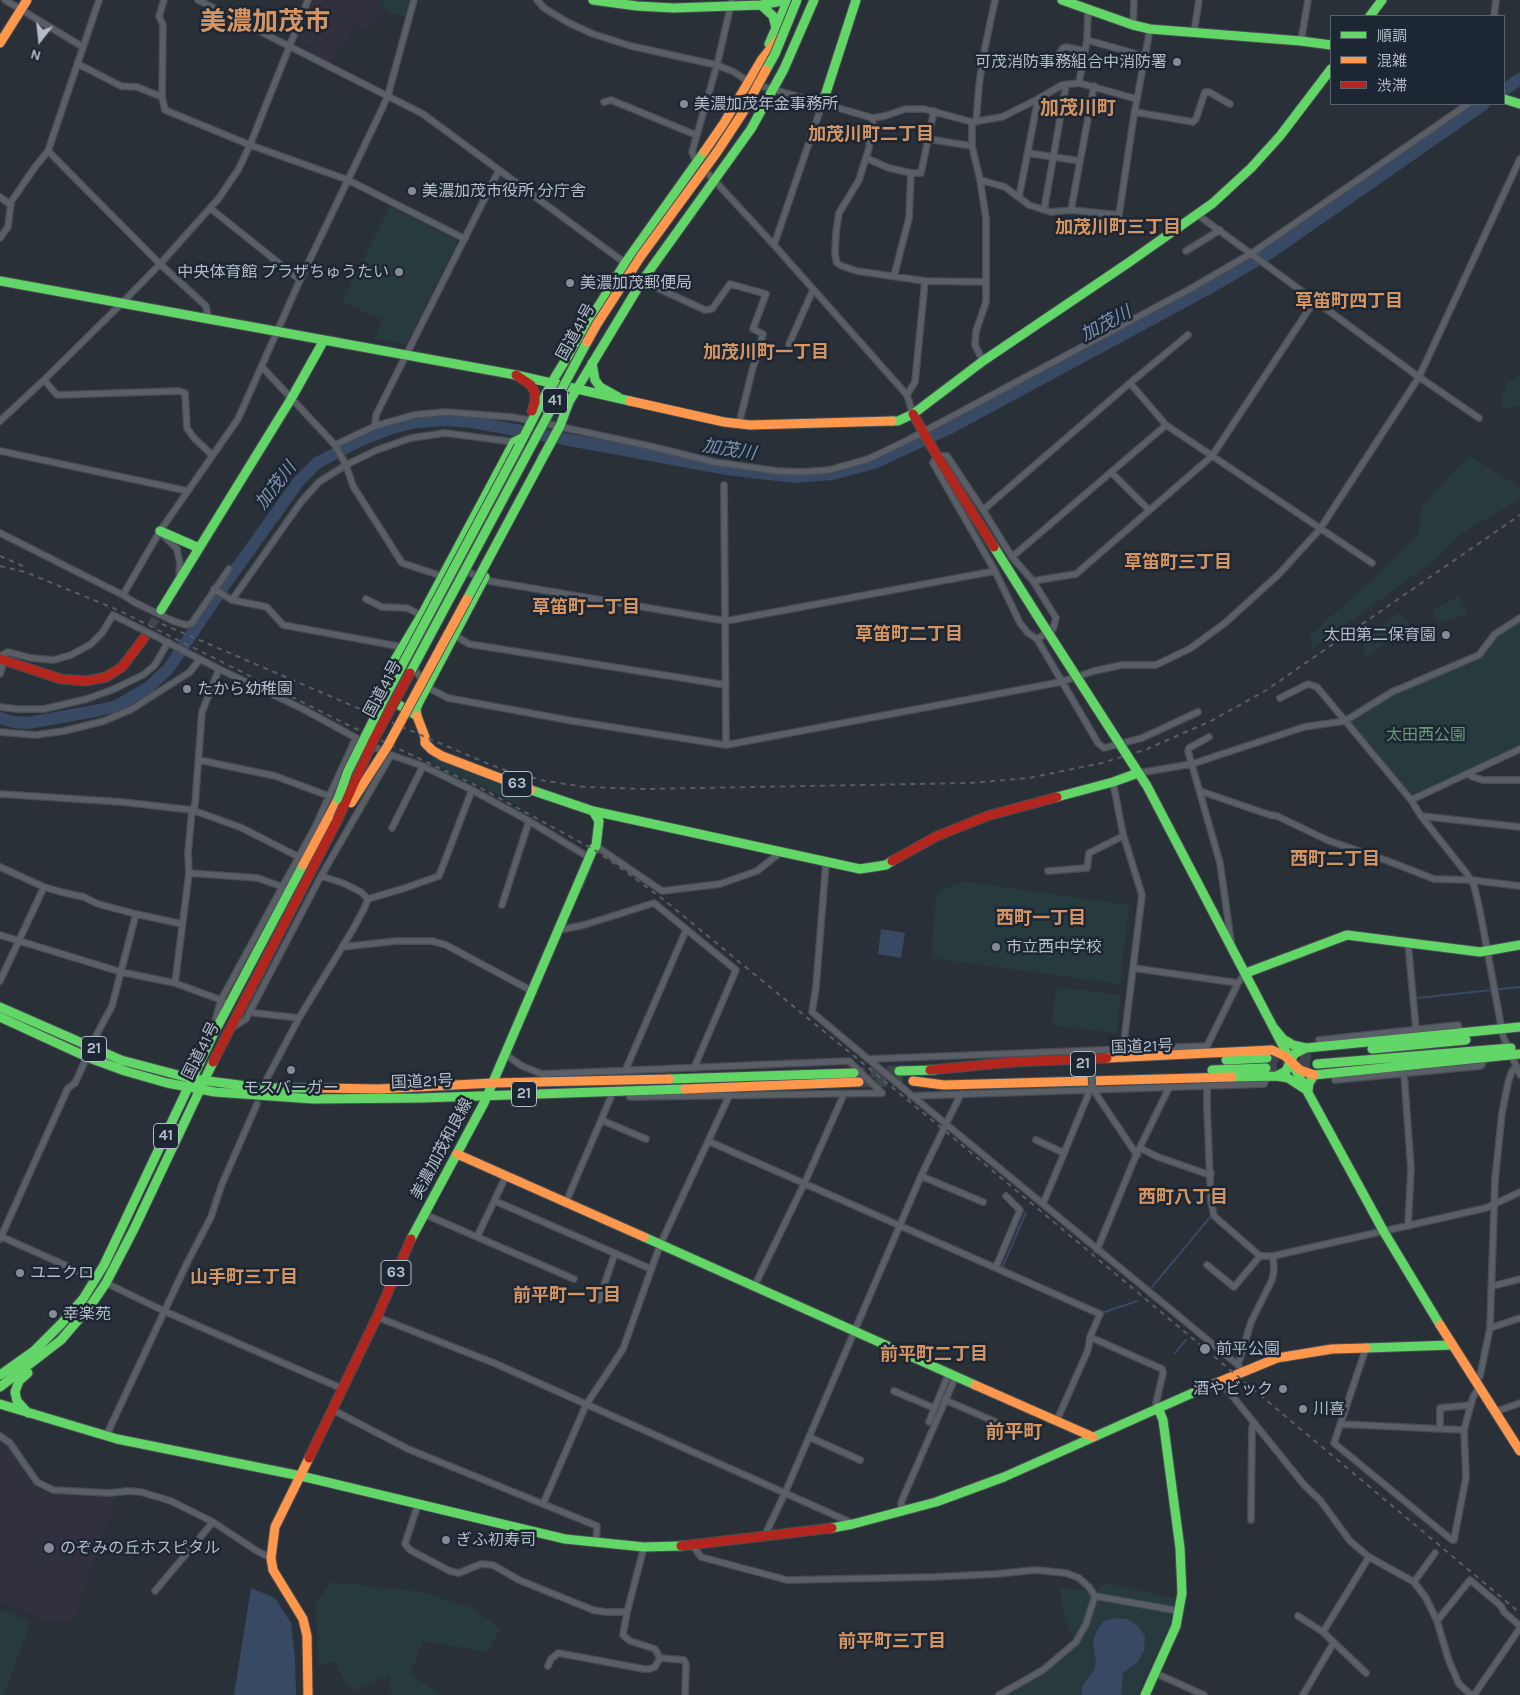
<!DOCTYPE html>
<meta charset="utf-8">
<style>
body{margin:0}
#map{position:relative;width:1520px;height:1695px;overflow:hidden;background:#2a3038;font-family:Karla,"Noto Sans JP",sans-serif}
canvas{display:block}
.legend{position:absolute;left:1330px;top:15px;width:175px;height:90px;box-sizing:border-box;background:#1d2633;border:1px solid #59626f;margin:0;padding:6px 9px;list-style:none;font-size:15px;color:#b4bcc9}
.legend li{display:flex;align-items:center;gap:10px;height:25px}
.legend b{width:25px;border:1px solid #59626f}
.north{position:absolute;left:15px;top:15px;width:50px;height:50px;-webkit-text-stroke:4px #1d2633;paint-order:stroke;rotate:196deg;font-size:14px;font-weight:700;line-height:20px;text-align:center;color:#b4bcc9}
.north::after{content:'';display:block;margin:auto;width:18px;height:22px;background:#b4bcc9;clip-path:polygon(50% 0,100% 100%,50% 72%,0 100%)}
</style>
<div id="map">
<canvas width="1520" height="1695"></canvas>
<ul class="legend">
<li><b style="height:6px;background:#63d668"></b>順調</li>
<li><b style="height:6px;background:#ff974d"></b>混雑</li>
<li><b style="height:6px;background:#b3261e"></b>渋滞</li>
</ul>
<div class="north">N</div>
</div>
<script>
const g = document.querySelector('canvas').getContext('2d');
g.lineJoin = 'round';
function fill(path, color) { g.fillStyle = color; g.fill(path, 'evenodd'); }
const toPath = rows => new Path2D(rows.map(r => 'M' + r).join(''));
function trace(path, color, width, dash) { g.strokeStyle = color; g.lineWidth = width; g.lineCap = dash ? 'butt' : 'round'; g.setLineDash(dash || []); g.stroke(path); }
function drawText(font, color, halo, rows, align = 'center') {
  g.font = font + ' Karla,"Noto Sans JP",sans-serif'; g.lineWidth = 5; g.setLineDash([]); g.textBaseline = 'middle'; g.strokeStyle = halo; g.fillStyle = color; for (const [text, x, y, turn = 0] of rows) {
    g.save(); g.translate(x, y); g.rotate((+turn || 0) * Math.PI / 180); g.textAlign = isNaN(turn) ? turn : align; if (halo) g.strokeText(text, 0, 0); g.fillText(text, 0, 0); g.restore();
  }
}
fill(toPath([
 [312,0,379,0,386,9,368,31,354,25,331,64,309,53,312,46,295,38],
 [0,1440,15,1453,36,1489,51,1494,118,1495,73,1619,52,1622,31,1615,0,1601]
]), '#31303e');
fill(toPath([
 [379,0,409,0,405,17,388,12],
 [390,206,455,239,456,244,406,344,374,339,382,320,342,301],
 [1520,375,1520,405,1505,409,1501,401,1506,384],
 [1469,455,1520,488,1520,499,1459,535,1438,558,1312,649,1310,635,1363,588,1419,533,1421,507],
 [1459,596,1468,614,1438,623,1432,610],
 [1400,612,1410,625,1394,634,1365,659,1363,641],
 [1520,618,1520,749,1411,800,1345,721,1392,692,1479,655,1495,634],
 [432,757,522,794,519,805,430,762],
 [962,881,1129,905,1120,984,931,958,937,892],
 [1056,987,1121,995,1117,1033,1052,1025],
 [331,1582,422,1592,473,1608,500,1629,488,1652,423,1641,410,1674,442,1695,392,1695,389,1675,351,1692,334,1661,318,1666,316,1603],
 [1103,1582,1175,1599,1170,1625,1137,1695,999,1695,1043,1670,1076,1643,1064,1618,1060,1588,1083,1590,1095,1596],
 [0,1609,31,1621,4,1695,0,1695]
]), '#273a3e');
fill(toPath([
 [881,929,905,933,901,958,878,954],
 [251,1588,275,1598,291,1623,295,1657,296,1695,234,1695],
 [1113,1618,1126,1619,1137,1625,1145,1636,1144,1650,1138,1662,1123,1673,1121,1695,1082,1695,1082,1686,1093,1672,1096,1663,1093,1641,1097,1630,1104,1621]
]), '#384963');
trace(toPath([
 [582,888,594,859],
 [1417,998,1520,987],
 [1003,1266,1026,1212],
 [1152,1287,1211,1216],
 [1105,1312,1137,1301],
 [1175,1353,1186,1340]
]), '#384963', 2);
trace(toPath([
 [1504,90,1520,79],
 [0,718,14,722,28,723,95,711,117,706,149,687,169,668,226,583,299,481,317,463,359,441,392,428,416,422,446,420,472,422,727,469,794,477,832,474,874,463,952,427,1213,286,1271,252,1484,104]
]), '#384963', 12);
trace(toPath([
 [144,638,161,610]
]), '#3f454e', 9, [9, 4.5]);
trace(toPath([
 [1267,1058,1316,1054],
 [1266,1068,1317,1064],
 [854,1073,899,1071],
 [859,1082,906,1081]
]), '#3f454e', 11, [11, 5.5]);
const street = toPath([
 [5,0,83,47],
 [164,0,159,16,163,25,162,97,165,110,250,145,348,180,465,239],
 [198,0,423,114,625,263],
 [537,0,544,8,567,22,593,34,631,46,717,65,734,72,749,82],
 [1494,16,1496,0],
 [1133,25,1134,0],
 [1194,32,1199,0],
 [1087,40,1144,56],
 [1301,41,1308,0],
 [1058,55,1063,48,1066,47,1085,51],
 [78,64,121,86,137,87,162,97],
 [1079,83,1087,40,1088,9],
 [758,85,873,118,885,116,905,109,924,109,972,122,1002,117,1038,99,1062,85,1079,83,1137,99],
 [604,102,611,100,696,135],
 [1135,112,1193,122,1196,119,1205,92,1209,92,1230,104],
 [873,118,869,148,859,180,839,213,836,232,835,255,837,263,842,266,857,271,925,281,986,282],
 [972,122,972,146,980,180,986,218,986,302,976,331,975,345,983,361],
 [976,122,979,86,983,57,995,0],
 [928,139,972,146],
 [48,151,160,264,206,306,208,317],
 [1028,153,1080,161],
 [866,158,889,168,911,173,921,173,934,111],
 [696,162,692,152,717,65,732,0],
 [703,168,774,245,907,395,913,414],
 [980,180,1005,187,1029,205,1051,212,1071,210,1119,215,1134,115,1150,29],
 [0,197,11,205],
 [1019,197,1038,99],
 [210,208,300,280],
 [1044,210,1066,85],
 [1071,210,1094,86],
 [1198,215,1419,377,1479,418],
 [0,238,8,227,11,202,35,167,48,151,99,0],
 [774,245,823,102],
 [1186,251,1220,230],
 [631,270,642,281,705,310,712,309,730,284,766,294,753,329,763,334,752,371,739,424],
 [894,276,909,218,911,173],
 [789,344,813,290],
 [262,367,335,445,346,465,353,486,402,563,442,576],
 [44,380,57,395,179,391,185,393,187,428,194,438,212,455],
 [1130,383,1166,425,1372,563],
 [907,395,915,382,925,281],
 [0,421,44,380,122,303,160,264,219,198,238,170,250,145,308,0],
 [543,423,649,446,714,462,777,471,802,472,829,470,868,459,908,440,1190,289,1252,253,1468,104],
 [375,426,376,415,499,170],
 [335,445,375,426,414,415,445,412,511,417,534,421],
 [0,451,188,491],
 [1111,472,1149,510],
 [724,485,726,745],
 [983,510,1130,383,1188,335],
 [0,533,123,595,160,531,238,419,300,280,382,109,388,95,414,0],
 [162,534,177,549,180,564,179,578],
 [1012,557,1166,425],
 [463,569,483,580,726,621,995,571],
 [1033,581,1076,574,1212,456,1315,300],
 [214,589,232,600,267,607,283,625,397,646,402,651],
 [123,595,134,602,173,621,186,625,192,623,229,569],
 [366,599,382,607,407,608,421,615],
 [232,600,301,502,319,482,346,465,377,450,411,438,445,433,514,442],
 [454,635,469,644,726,685],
 [157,637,219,669,303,709,358,739],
 [1037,639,1053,629,1056,618,1033,581,1012,557,983,510,947,456,937,456,933,463,995,571,1020,623,1028,633,1037,639,1098,743,1104,748,1142,738,1198,712],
 [0,656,8,652,31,658,54,660,71,655,91,644,102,633,113,615,143,630],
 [413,667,427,687,448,698,573,721,726,745,1061,682,1094,671,1122,665,1156,665,1191,648,1225,623,1279,574,1320,529,1419,377,1520,159],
 [0,674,4,661],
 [1280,698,1308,684,1317,687,1411,800,1421,816,1467,874,1474,885,1480,911,1503,1036,1520,1075],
 [0,707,17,709,44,709,87,699,114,689,143,675,155,665,168,642],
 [0,732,35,735,64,731,104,721,132,709,190,672,200,659],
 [1209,737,1189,748,1188,751,1220,863,1231,941],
 [371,745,391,755,423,766,472,790,529,821,590,858],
 [199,760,275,776,329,796],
 [1138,773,1192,764,1304,727,1345,721,1392,692,1479,655,1495,634,1520,618],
 [1468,774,1473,777,1483,780,1520,780],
 [1113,782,1123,834,1142,895,1125,1033,1124,1049],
 [1200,791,1270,815,1277,816,1327,840,1388,861,1434,879,1471,880,1520,886],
 [0,794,122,802,192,810,240,827,299,857],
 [1411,800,1520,749],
 [1421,816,1520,827],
 [392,828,423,766],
 [596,846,662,891,720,884,757,871,781,852],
 [0,867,44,887,61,892,84,897,98,904,136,914,182,924],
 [1048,871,1087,868,1089,853,1123,836],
 [189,873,258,878,283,887],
 [321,876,343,883,361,892,368,899],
 [368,899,405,888,439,876,472,790],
 [502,905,529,821],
 [559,930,584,925,654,903,736,970,694,1068],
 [0,935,121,972,175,983,221,1000,315,827,356,738],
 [1408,943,1416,1029],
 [342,947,396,941,432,941,446,945,532,991],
 [1133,968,1238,983],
 [0,981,44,887],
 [175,983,189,873,188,853,192,810,195,805,202,712,219,669],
 [250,1011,255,1013,299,1018],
 [213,1028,221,1000,223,1001],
 [232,1028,246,1019,321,876,391,755],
 [90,1047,112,1006,136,914],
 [1321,1047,1319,1040,1458,1025,1460,1033],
 [506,1055,522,1066,542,1074,849,1061,882,1093],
 [870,1059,1207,1046,1238,983,1246,973],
 [625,1071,686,930],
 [1334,1073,1335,1080,1481,1066,1485,1059],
 [1404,1073,1411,1169,1408,1226],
 [1207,1087,1207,1107,1211,1201,1214,1216,1260,1256,1273,1256,1486,1208,1520,1192],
 [262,1088,299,1018,352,931,364,909,368,899],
 [1096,1090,1096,1094,1137,1155],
 [961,1094,946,1124,1238,1365,1242,1371],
 [911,1096,1264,1084,1267,1077],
 [630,1097,882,1093],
 [601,1120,646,1139],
 [1036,1140,1064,1153],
 [708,1141,1100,1314,1090,1337,1088,1350,1057,1420],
 [1140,1148,1158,1157,1207,1174,1211,1173],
 [921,1176,983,1202],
 [495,1201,651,1269],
 [566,1202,611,1097,611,1092],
 [1043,1204,1091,1088],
 [424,1214,574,1279],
 [0,1236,96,1279],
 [477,1237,506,1176],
 [0,1239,68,1088,75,1083,87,1057],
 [1097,1250,1137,1153,1169,1088],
 [1207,1265,1234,1287,1260,1256],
 [996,1267,1020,1210,1006,1196],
 [106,1283,164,1311,343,1389],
 [1493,1286,1520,1279],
 [754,1287,805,1182,844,1094],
 [599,1300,615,1253],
 [377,1317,494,1363,852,1523],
 [1490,1328,1520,1318],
 [1090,1337,1162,1369,1163,1373,1156,1403,1158,1408],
 [1366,1348,1334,1443,1452,1540,1454,1540,1466,1477,1464,1430,1473,1397,1479,1388],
 [1238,1365,1251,1322,1272,1280,1274,1270,1273,1256],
 [1219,1382,1230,1393,1305,1486,1320,1500,1350,1541,1369,1557,1414,1582,1426,1598,1437,1621,1449,1661,1459,1684,1471,1695],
 [1476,1382,1480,1376,1490,1328,1495,1180,1502,1113,1508,1083,1512,1071,1516,1067],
 [894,1391,934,1408],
 [945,1400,998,1423],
 [333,1410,408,1449,597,1526,596,1543],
 [1495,1412,1520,1403],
 [929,1422,949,1373],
 [1340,1424,1464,1430],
 [1440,1429,1440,1408,1471,1405],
 [0,1436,10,1443,37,1482,53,1490,109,1493,128,1491,141,1492,171,1501,213,1522,257,1551,271,1558],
 [106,1436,187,1263,211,1217,222,1184,257,1104],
 [809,1437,860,1460],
 [418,1504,405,1544,410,1550,450,1571,459,1573,481,1564,493,1565,519,1580,593,1610,606,1612,627,1612],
 [543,1504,586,1405,623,1349,660,1245,729,1096],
 [906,1511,901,1504,902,1500,956,1376],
 [1251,1520,1252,1427,1254,1423],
 [764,1537,785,1493,921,1176,946,1124,812,1012,816,987,826,862],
 [693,1546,701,1557,787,1580,933,1577,996,1574,1035,1570,1066,1573,1079,1578,1089,1587,1095,1596,1179,1611],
 [1414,1582,1435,1553],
 [155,1591,213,1522],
 [1298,1616,1323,1632,1366,1673],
 [1437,1621,1470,1580,1501,1606,1504,1612,1520,1626],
 [1323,1632,1369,1557],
 [660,1658,684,1660,686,1664,685,1695],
 [548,1666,551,1659,558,1653,644,1669,649,1669,655,1667,660,1658,655,1649,630,1641,623,1635,627,1612,644,1547],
 [1155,1673,1204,1695],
 [999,1695,1043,1670,1076,1642,1086,1624,1095,1596],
 [1303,1695,1334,1642],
 [1474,1695,1520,1628]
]);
const fast = toPath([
 [593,0,637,6,673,8,761,5,787,0],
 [1062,0,1133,25,1150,29,1301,41,1331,45],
 [761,5,773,16,776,28],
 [1370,16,1382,0],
 [769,44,788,0],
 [1504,99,1520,104],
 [823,102,856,0],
 [0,281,516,375,630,401],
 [592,363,595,380,600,387,618,397],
 [892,421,898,421,913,414,983,361,1128,263,1213,203,1251,168,1280,136,1331,69],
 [519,446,552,382,625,263,704,152],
 [542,459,560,426,569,402,642,281,751,129,784,69,814,0],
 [160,531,199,548],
 [994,547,1040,620],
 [161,610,291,399,324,340],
 [417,716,396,703,389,696,386,685,390,668,424,611,514,442,522,438],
 [417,716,416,709,418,704,485,577],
 [1132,763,1147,786,1295,1069,1384,1232,1440,1325],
 [1057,797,1113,782,1138,773],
 [593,811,860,869,886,865,892,861],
 [1246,973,1347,935,1480,952,1520,945],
 [0,1007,121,1060,193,1079,262,1088,320,1088],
 [0,1017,87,1057,125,1071,167,1083,215,1092,313,1099,420,1098,685,1089],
 [1274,1028,1283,1039,1293,1045,1306,1048,1520,1027],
 [1372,1049,1466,1040],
 [1226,1060,1267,1058],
 [1317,1064,1511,1048],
 [1212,1070,1266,1068],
 [899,1071,935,1070],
 [1277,1076,1288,1078,1308,1091,1309,1083,1314,1075,1520,1054],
 [1232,1077,1277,1076,1286,1071,1294,1054,1306,1048],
 [669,1079,854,1073],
 [644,1237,975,1385],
 [411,1239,484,1103,593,849,596,846,599,821,593,811,531,790],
 [1366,1348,1452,1345],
 [28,1373,19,1381,15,1392,17,1401,28,1413],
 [0,1375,34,1351,61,1324,83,1299,104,1265,212,1037,303,865],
 [0,1387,61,1340,91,1305,106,1283,134,1229,213,1062],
 [0,1404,117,1439,301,1476,565,1539,644,1547,681,1546],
 [832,1528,853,1524,936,1502,1004,1477,1197,1391],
 [1145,1695,1176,1626,1182,1593,1180,1548,1163,1420,1158,1408]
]);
const slow = toPath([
 [0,43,27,0],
 [704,152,724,123,762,59,780,37],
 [630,401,724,422,750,425,892,421],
 [417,716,425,737,425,743,432,750,442,756,531,790],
 [303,865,338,799],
 [1107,1058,1272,1050,1285,1056,1300,1070,1314,1075],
 [913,1081,944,1085,1232,1077],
 [320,1088,379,1089,493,1083,669,1079],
 [685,1089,859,1082],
 [457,1154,644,1237],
 [1440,1325,1520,1451],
 [975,1385,1093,1437],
 [1197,1391,1277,1358,1332,1349,1366,1348],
 [308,1695,307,1636,303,1619,273,1570,271,1558,275,1527,309,1458]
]);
const jam = toPath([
 [516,375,531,385,535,393,535,402,532,411],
 [913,414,937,456,994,547],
 [0,659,61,679,86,681,106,677,122,667,144,638],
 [892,861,937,836,987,816,1057,797],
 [213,1062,338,819],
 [930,1070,1013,1062,1107,1058],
 [309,1458,377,1317,411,1239],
 [681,1546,832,1528]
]);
trace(street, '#484c53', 8);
trace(fast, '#484c53', 11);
trace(slow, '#484c53', 11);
trace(jam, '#484c53', 11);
trace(street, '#5a5e66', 5.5);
trace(fast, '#63d668', 9);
trace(slow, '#ff974d', 9);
trace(jam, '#b3261e', 9);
trace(toPath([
 [0,556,23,566],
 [0,566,25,572,118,610,348,725,475,785,593,849,625,871,664,900,944,1130,1520,1613],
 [162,624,472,757,501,769,545,781,585,787,644,789,970,783,1029,778,1102,763,1147,749,1211,721,1265,691,1520,515]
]), '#595d64', 2, [5, 5]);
const streetBridge = toPath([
 [143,630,157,637],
 [1091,1056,1092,1085]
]);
const fastBridge = toPath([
 [766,70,775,54,797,0],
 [467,599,542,459],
 [1040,620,1132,763],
 [410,673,587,342],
 [338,799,348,771,382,703,519,446]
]);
const slowBridge = toPath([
 [587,342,597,324,641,256,717,152,742,114,766,70],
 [351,803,387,747,467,599]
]);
const jamBridge = toPath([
 [338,819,373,741,410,673]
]);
trace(streetBridge, '#484c53', 8, []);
trace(fastBridge, '#484c53', 11, []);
trace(slowBridge, '#484c53', 11, []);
trace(jamBridge, '#484c53', 11, []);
trace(streetBridge, '#5a5e66', 5.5);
trace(fastBridge, '#63d668', 9);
trace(slowBridge, '#ff974d', 9);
trace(jamBridge, '#b3261e', 9);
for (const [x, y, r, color] of [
 [1177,62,5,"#848b96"],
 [684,104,5,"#848b96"],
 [412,191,5,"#848b96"],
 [399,272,5,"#848b96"],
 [570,283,5,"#848b96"],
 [1446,635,5,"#848b96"],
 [187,689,5,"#848b96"],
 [996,947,5,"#848b96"],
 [291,1070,5,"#848b96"],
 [20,1273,5,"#848b96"],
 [53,1314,5,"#848b96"],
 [1205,1349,6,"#848b96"],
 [1283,1389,5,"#848b96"],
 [1303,1409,5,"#848b96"],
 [446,1540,5,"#848b96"],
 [49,1548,6,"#848b96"]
]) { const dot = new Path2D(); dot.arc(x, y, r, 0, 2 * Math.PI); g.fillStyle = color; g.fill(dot); trace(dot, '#1d2633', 2); }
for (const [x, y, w] of [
 [555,401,25],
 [517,784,30],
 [94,1049,25],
 [1083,1064,25],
 [524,1094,25],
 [166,1136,25],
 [396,1273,30]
]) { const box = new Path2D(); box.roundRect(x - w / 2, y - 12.5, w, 25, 4); g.fillStyle = '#1d2633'; g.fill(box); trace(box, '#b4bcc9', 1); }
drawText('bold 15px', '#b4bcc9', null, [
 ["41",555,401],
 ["63",517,784],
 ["21",94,1049],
 ["21",1083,1064],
 ["21",524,1094],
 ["41",166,1136],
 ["63",396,1273]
]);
drawText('16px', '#b4bcc9', '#1d2633', [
 ["可茂消防事務組合中消防署",1167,62,"right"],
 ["美濃加茂年金事務所",694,104],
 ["美濃加茂市役所 分庁舎",422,191],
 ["中央体育館 プラザちゅうたい",389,272,"right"],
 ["美濃加茂郵便局",580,283],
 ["太田第二保育園",1436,635,"right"],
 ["たから幼稚園",197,689],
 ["市立西中学校",1006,947],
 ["モスバーガー",291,1088,"center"],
 ["ユニクロ",30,1273],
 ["幸楽苑",63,1314],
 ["前平公園",1216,1349],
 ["酒やビック",1273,1389,"right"],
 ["川喜",1313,1409],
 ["ぎふ初寿司",456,1540],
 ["のぞみの丘ホスピタル",60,1548]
], 'left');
drawText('16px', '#b4bcc9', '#1d2633', [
 ["国道41号",576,332,-61],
 ["国道41号",383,689,-62],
 ["国道21号",1142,1047,-2],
 ["国道41号",201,1051,-63],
 ["国道21号",422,1082,-2],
 ["美濃加茂和良線",442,1149,-62]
]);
drawText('16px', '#6b9a76', '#1d2633', [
 ["太田西公園",1426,735]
]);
drawText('bold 18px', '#d59563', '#1d2633', [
 ["加茂川町二丁目",871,135],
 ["加茂川町三丁目",1118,228],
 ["草笛町四丁目",1349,302],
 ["加茂川町一丁目",766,353],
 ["草笛町三丁目",1178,563],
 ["草笛町一丁目",586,608],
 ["草笛町二丁目",909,635],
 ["西町二丁目",1335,860],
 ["西町一丁目",1041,919],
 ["西町八丁目",1183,1198],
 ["山手町三丁目",244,1278],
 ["前平町一丁目",567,1296],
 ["前平町二丁目",934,1355],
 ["前平町三丁目",892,1642]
]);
drawText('italic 18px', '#7c92b1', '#1d2633', [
 ["加茂川",1106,324,-28],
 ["加茂川",729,450,9],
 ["加茂川",276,486,-52]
]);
drawText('bold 19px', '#d59563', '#1d2633', [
 ["加茂川町",1078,109],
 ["前平町",1014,1433]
]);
drawText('bold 26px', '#d59563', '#1d2633', [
 ["美濃加茂市",265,23]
]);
</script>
